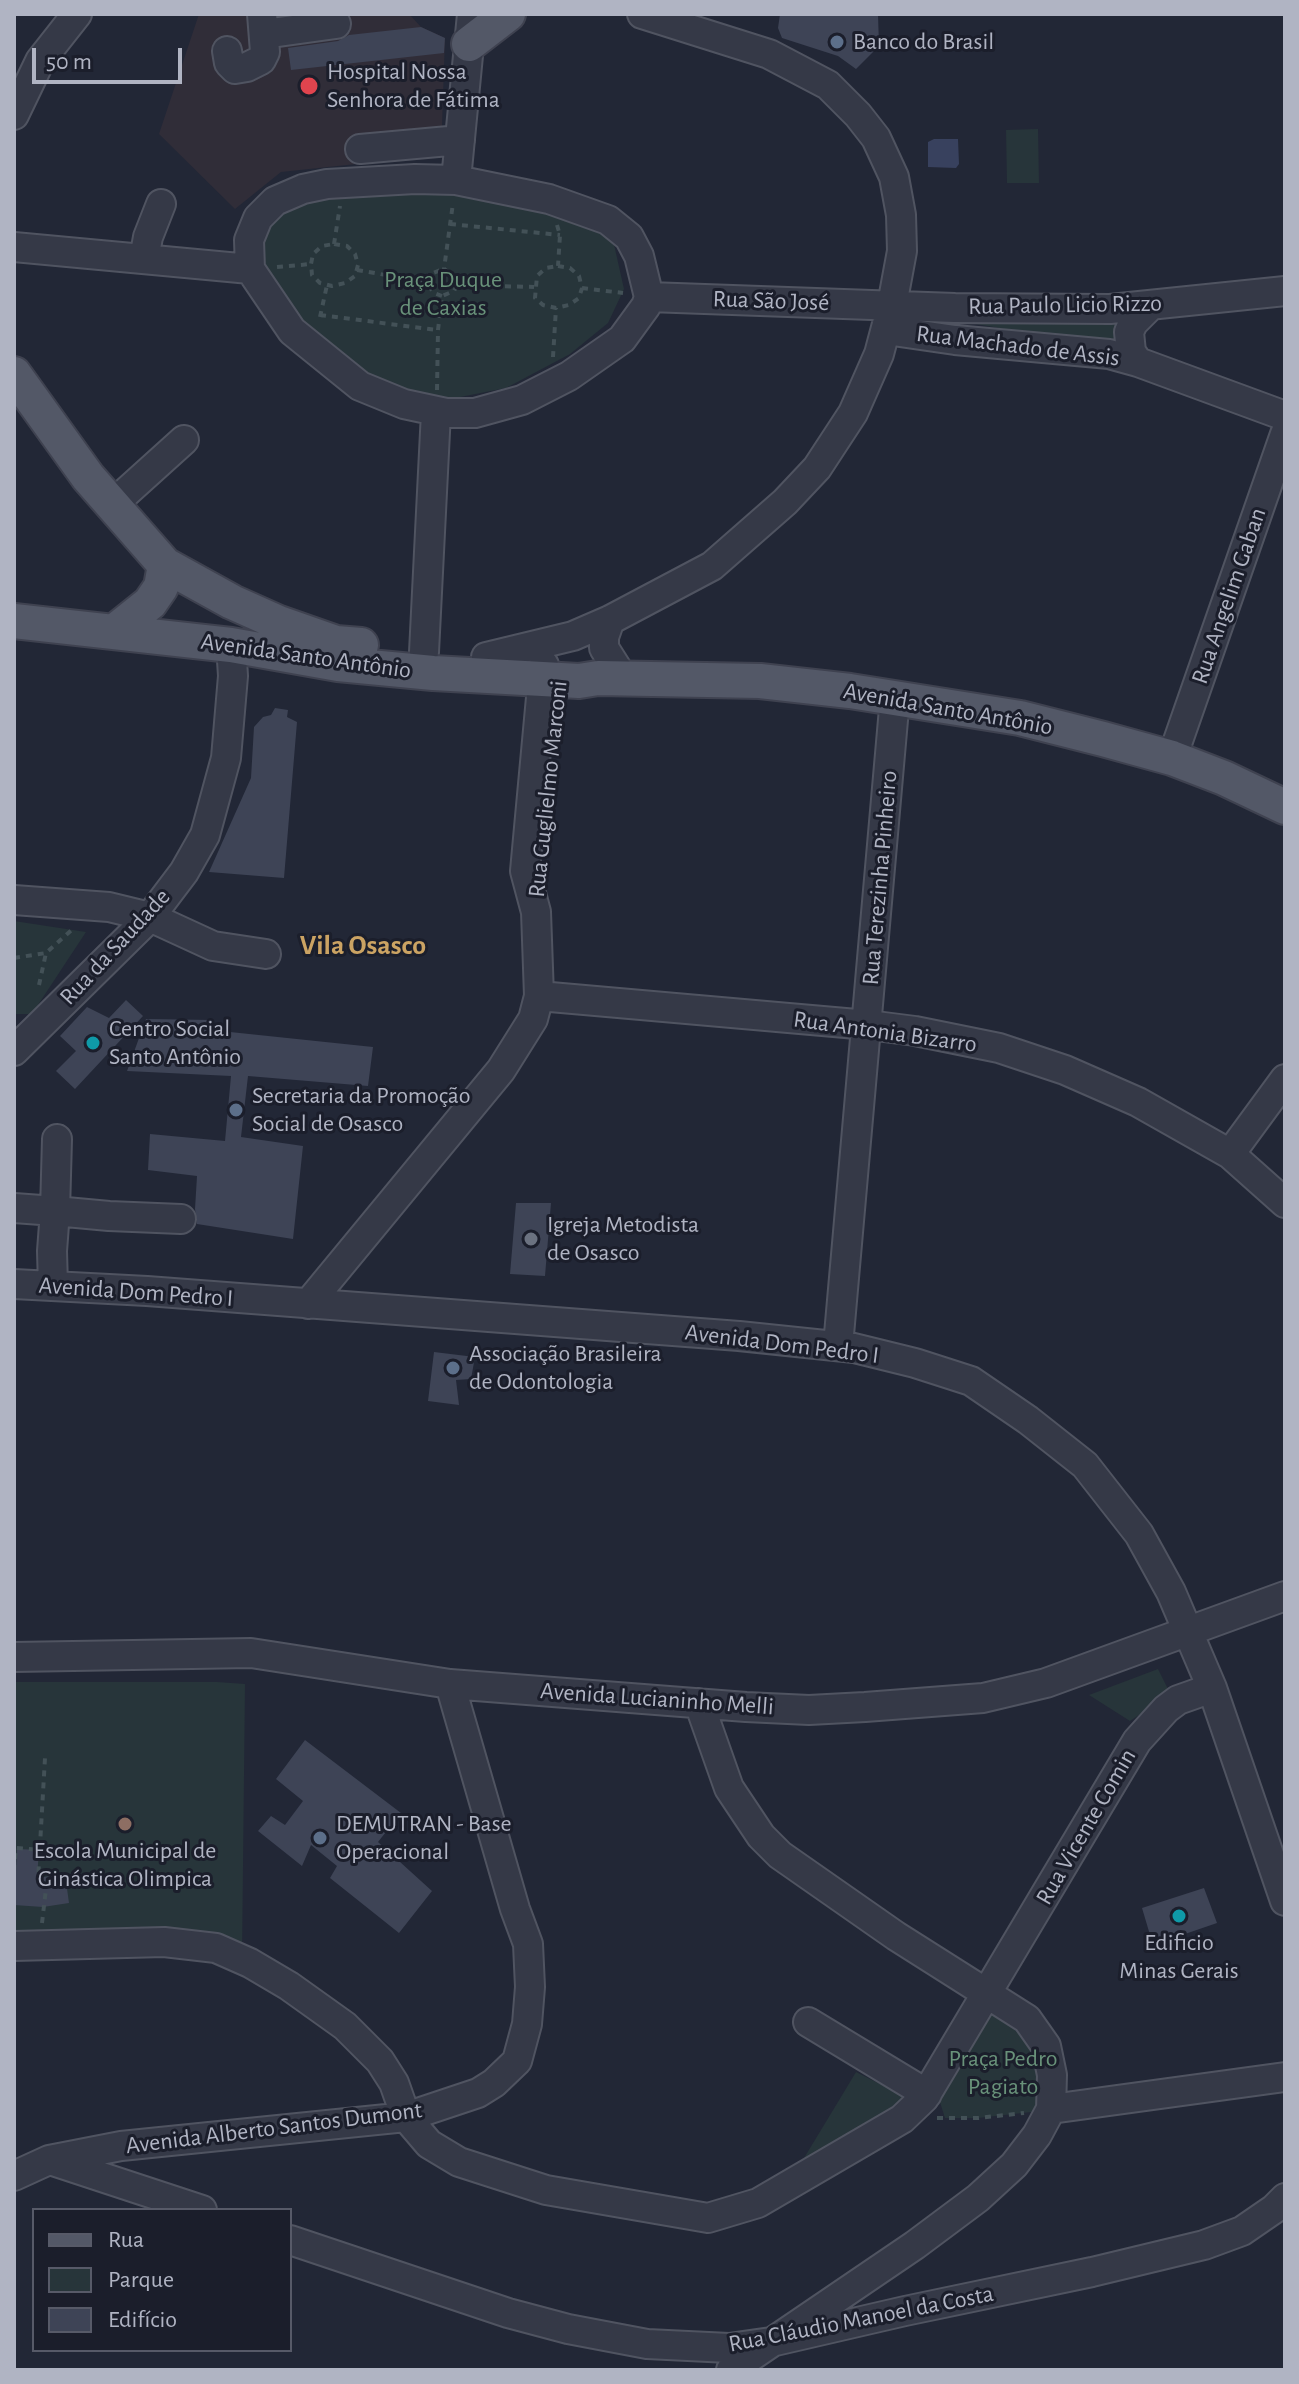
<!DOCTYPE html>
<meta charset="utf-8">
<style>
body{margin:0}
#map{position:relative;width:1299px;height:2384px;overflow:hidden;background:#222736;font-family:"Alegreya Sans",sans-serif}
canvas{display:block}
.frame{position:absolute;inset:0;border:16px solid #b0b4c3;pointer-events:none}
.legend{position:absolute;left:32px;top:2208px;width:260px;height:144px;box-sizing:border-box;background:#1b1e2b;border:2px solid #575a68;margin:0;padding:10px 14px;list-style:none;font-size:24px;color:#b0b4c3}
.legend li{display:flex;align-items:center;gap:16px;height:40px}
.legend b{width:40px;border:2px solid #575a68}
.scale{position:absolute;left:32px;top:48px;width:150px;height:36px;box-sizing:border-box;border:4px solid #b0b4c3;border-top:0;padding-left:10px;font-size:24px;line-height:28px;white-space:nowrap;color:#b0b4c3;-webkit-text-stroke:6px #1b1e2b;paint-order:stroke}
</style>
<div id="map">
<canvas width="1299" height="2384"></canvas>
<div class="frame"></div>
<ul class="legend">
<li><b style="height:10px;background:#535867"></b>Rua</li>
<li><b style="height:22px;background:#27353a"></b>Parque</li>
<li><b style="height:22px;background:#3e4456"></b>Edifício</li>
</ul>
<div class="scale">50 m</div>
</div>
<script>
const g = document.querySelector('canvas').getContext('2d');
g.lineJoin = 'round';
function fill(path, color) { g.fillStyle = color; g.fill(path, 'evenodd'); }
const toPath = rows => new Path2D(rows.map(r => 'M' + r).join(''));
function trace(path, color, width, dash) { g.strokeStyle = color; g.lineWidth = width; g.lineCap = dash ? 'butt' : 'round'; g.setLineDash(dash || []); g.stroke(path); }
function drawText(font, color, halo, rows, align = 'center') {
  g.font = font + ' "Alegreya Sans",sans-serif'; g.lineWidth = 6; g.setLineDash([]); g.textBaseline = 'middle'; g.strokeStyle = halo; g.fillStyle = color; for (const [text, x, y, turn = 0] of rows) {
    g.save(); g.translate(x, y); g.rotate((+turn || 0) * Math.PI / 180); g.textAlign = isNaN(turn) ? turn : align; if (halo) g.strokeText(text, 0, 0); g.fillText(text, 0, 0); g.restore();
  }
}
fill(toPath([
 [199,14,409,14,421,27,445,38,441,155,281,172,235,209,159,134]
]), '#302d38');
fill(toPath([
 [1038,129,1039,183,1007,183,1006,130],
 [487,190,596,220,613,240,624,289,608,323,570,354,506,388,445,400,408,395,366,377,303,328,263,266,261,240,271,215,300,195],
 [1106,315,1120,328,1119,338,1107,347,959,321],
 [14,921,86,932,32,1014,14,1014],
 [1158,1669,1168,1689,1163,1699,1130,1721,1089,1695],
 [14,1682,217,1682,245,1684,242,1958,14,1944],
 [991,2013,1019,2024,1038,2046,1049,2110,978,2118,945,2118,938,2096],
 [856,2072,916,2102,801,2163,844,2092]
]), '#27353a');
fill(toPath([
 [934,139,958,139,959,164,956,168,928,167,928,142]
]), '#38415e');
fill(toPath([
 [780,14,878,14,879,46,856,69,838,56,782,38,778,28],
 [421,27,445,38,444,53,291,70,288,48,338,41,349,35],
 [275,708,288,710,287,717,297,722,284,878,209,872,251,778,254,727,263,717,271,715],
 [126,1000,143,1016,75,1089,56,1071,76,1051,60,1036,87,1007,109,1018],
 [146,1019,212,1020,211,1030,373,1047,368,1086,248,1076,241,1137,303,1146,293,1239,197,1224,195,1209,197,1176,148,1170,150,1134,225,1141,231,1076,127,1071],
 [516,1203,551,1203,545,1276,510,1274],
 [434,1352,475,1357,471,1379,456,1380,459,1405,428,1401],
 [305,1740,401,1813,378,1842,432,1891,399,1933,330,1878,337,1866,311,1845,302,1866,258,1831,271,1816,285,1825,303,1801,276,1779],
 [17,1849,39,1850,37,1878,65,1874,69,1903,43,1907,14,1905],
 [1204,1888,1217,1923,1153,1945,1142,1908]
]), '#3e4456');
const minor = toPath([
 [264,34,336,24],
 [227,51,229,63,235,69,247,67,261,60,265,52,262,14],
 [14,115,40,61,77,14],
 [360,149,460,140],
 [415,179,456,180,549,199,608,220,629,237,639,256,649,297,646,306,622,339,569,376,522,400,475,413,446,413,404,404,360,386,292,331,250,269,249,240,258,218,275,201,303,189,327,184,415,179],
 [456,180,472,14],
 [14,247,250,269],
 [144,259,148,237,161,204],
 [649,297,955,308,1110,309,1285,291],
 [886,330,955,340,1109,354,1138,362,1285,416],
 [1138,362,1131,352,1129,332,1133,323,1150,306],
 [112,505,184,440],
 [610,620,604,637,604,648,623,678],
 [424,652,436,412],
 [486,657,573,636,610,620,712,566,785,502,817,468,853,413,879,354,892,305,902,251,901,215,894,177,876,138,858,115,828,85,769,54,642,14],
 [1172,758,1285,434],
 [14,900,109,907,150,917,213,946,266,954],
 [539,996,868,1025,915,1031,999,1048,1065,1070,1138,1102,1230,1154,1285,1203],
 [14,1051,150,917,184,872,205,835,226,758,233,676,231,645],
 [1230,1154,1285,1079],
 [14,1208,55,1211,57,1139],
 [14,1284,147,1291,739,1336,854,1348,915,1363,971,1381,1028,1420,1085,1465,1139,1534,1171,1592,1212,1688,1285,1901],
 [53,1286,52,1251,55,1211,109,1216,181,1219],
 [308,1304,501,1070,533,1019,539,996,536,912,525,871,544,665],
 [838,1346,895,697],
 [14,1657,251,1653,450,1684,746,1707,809,1710,865,1707,983,1698,1046,1683,1285,1596],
 [699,1703,729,1788,761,1836,780,1855,896,1936,1027,2019,1046,2046,1052,2075,1051,2109,1037,2135,1014,2165,978,2198,915,2245,731,2370],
 [14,1946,164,1942,216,1948,250,1963,289,1986,345,2026,380,2061,394,2083,406,2117,429,2144,459,2162,546,2190,708,2218,758,2203,902,2119,924,2098,1137,1741,1166,1709,1178,1700,1212,1688],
 [808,2022,927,2094],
 [1051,2109,1285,2077],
 [53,2161,202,2210],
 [14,2176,49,2160,121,2146,406,2117,478,2093,494,2083,517,2061,527,2024,530,1987,528,1944,515,1909,450,1684],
 [290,2240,508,2313,568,2329,647,2344,729,2348,771,2342,905,2311,1092,2272,1204,2245,1242,2231,1274,2209,1285,2198]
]);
const major = toPath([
 [469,44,508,14],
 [14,374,88,477,165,565,232,602,279,623,336,643,361,645],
 [14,621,231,645,338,664,433,673,579,681,598,678,760,681,850,691,1020,718,1103,739,1172,758,1224,778,1285,807],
 [115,631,150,603,161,587,165,565]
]);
trace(minor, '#505461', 32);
trace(major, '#3f4250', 38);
trace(toPath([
 [450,224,560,235],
 [557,225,560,235,558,266],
 [334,244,347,246,355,254,358,265,355,276,345,283,332,286,320,283,312,275,311,264,313,254,322,246,334,244],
 [334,244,340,206],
 [558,266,570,268,579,276,582,288,579,298,569,305,556,308,543,305,535,298,537,276,546,268,558,266],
 [277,267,311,264],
 [357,270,426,282],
 [457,285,534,287],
 [582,288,623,293],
 [442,296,434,293,426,282,428,275,443,269],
 [320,315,437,330],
 [320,317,327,285],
 [553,357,556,308],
 [437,390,438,330,442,296,454,291,457,285,456,277,444,269,453,203],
 [14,958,46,953],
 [39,985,46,953,74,928],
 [14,1871,16,1848,41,1850],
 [42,1923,47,1880,38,1880,45,1758],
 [937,2118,978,2118,1024,2113]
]), '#435157', 4, [6, 6]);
trace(minor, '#353947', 28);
trace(major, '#535867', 34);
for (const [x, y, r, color] of [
 [837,42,8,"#5c6f8a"],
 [309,86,10,"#e0444e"],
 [93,1043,8,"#0f9aa8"],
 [236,1110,8,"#5c6f8a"],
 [531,1239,8,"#6b7280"],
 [453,1368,8,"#5c6f8a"],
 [125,1824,8,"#8d6e63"],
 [320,1838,8,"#5c6f8a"],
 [1179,1916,8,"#0f9aa8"]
]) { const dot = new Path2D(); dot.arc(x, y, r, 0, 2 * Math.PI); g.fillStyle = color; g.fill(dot); trace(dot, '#1b1e2b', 3); }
drawText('24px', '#b0b4c3', '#1b1e2b', [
 ["Banco do Brasil",853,42],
 ["Hospital Nossa",327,72],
 ["Senhora de Fátima",327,100],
 ["Centro Social",109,1029],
 ["Santo Antônio",109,1057],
 ["Secretaria da Promoção",252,1096],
 ["Social de Osasco",252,1124],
 ["Igreja Metodista",547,1225],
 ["de Osasco",547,1253],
 ["Associação Brasileira",469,1354],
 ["de Odontologia",469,1382],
 ["DEMUTRAN - Base",336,1824],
 ["Operacional",336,1852],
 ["Escola Municipal de",125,1851,"center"],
 ["Ginástica Olimpica",125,1879,"center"],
 ["Edificio",1179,1943,"center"],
 ["Minas Gerais",1179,1971,"center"]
], 'left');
drawText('24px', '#69927a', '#1b1e2b', [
 ["Praça Duque",443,280],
 ["de Caxias",443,308],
 ["Praça Pedro",1003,2059],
 ["Pagiato",1003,2087]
]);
drawText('24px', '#b0b4c3', '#1b1e2b', [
 ["Rua São José",771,301,2],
 ["Rua Paulo Licio Rizzo",1065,305,-1],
 ["Rua Machado de Assis",1018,346,7],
 ["Rua Angelim Gaban",1229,596,-71],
 ["Avenida Santo Antônio",306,656,8],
 ["Avenida Santo Antônio",948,709,10],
 ["Rua Guglielmo Marconi",548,789,-84],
 ["Rua Terezinha Pinheiro",880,878,-85],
 ["Rua da Saudade",115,947,-47],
 ["Rua Antonia Bizarro",885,1032,8],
 ["Avenida Dom Pedro I",136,1292,4],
 ["Avenida Dom Pedro I",782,1344,7],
 ["Avenida Lucianinho Melli",657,1699,4],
 ["Rua Vicente Comin",1086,1827,-60],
 ["Avenida Alberto Santos Dumont",274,2128,-7],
 ["Rua Cláudio Manoel da Costa",861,2319,-11]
]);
drawText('bold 28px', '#cba363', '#1b1e2b', [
 ["Vila Osasco",363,946]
]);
</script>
